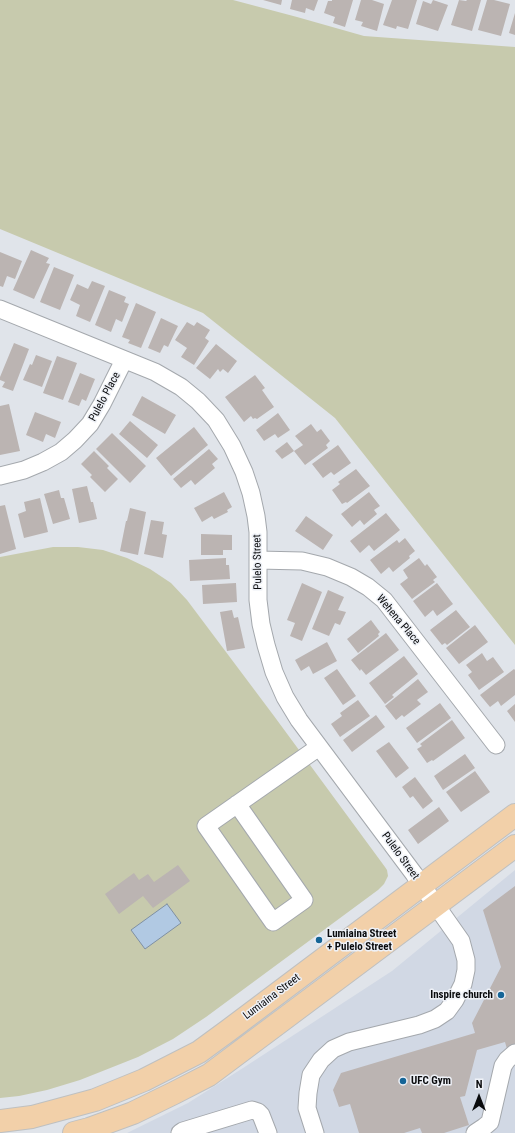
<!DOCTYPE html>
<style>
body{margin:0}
#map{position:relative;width:515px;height:1133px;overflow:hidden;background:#e0e4ea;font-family:"Roboto Condensed",sans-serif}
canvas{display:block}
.north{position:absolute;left:459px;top:1077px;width:40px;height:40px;-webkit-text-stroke:3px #eef1f7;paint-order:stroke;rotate:0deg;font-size:11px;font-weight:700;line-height:16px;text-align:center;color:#0a0b0d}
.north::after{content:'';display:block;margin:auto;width:14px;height:18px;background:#0a0b0d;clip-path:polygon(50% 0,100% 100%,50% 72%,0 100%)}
</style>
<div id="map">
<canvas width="515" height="1133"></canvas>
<div class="north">N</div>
</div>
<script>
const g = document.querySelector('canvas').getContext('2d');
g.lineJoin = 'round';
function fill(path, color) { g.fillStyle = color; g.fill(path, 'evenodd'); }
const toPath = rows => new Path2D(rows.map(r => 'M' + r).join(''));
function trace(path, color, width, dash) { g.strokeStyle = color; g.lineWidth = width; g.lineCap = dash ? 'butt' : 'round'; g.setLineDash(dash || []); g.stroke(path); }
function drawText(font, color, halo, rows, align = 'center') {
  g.font = font + ' "Roboto Condensed",sans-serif'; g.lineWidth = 3; g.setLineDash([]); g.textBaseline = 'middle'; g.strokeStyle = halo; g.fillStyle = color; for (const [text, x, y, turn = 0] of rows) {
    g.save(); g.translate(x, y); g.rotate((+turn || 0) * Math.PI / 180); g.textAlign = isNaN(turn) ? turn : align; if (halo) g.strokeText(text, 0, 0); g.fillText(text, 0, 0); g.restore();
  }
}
fill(toPath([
 [515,870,515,1133,127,1133,188,1103,243,1068,392,971]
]), '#d1d8e4');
fill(toPath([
 [0,0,233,0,297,17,364,36,515,47,515,645,335,418,203,313,0,229],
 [53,547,78,547,103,550,127,558,150,569,171,583,187,600,274,716,385,867,387,870,388,876,384,884,378,890,206,1017,173,1039,138,1057,80,1080,47,1090,19,1096,0,1098,0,557]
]), '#c7caad');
const water = toPath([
 [167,904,181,923,145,949,131,930,167,904]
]);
fill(water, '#b1c9e3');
trace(water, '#7f90a3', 1);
fill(toPath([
 [263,0,282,0,281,5],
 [292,0,318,0,314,11,306,8,305,13,290,9],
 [332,0,353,0,345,27,333,23,335,17,324,13,328,1,332,1],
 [361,0,372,0,384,4,377,31,361,26,363,22,355,20],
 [392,0,417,0,408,29,397,26,396,29,383,25],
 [433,0,448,5,438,31,416,24,423,1,431,4],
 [459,0,466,1,467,0,481,0,472,31,451,25],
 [487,0,494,0,510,4,501,36,478,30],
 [515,13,515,35,509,33],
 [31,250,49,258,46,263,50,264,34,299,13,290],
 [0,252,22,261,15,279,7,276,3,287,0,286],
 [54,267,74,275,60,310,40,302],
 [92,281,105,286,90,322,76,316,80,305,70,300,77,284,88,289],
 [109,290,126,297,124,302,129,304,122,322,116,319,111,332,95,325],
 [136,303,156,312,141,348,128,343,130,340,122,337],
 [161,318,178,326,168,347,164,345,160,353,148,348],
 [187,322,194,326,197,322,210,330,205,338,209,341,194,365,181,357,187,348,175,340],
 [14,343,29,349,13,391,2,387,5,382,0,380,0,377],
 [216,344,237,361,228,373,223,369,220,372,218,369,210,379,196,368],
 [36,355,52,361,42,387,23,380,30,364,32,365],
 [57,356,77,363,63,400,43,393],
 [80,373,95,379,86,401,82,399,79,406,68,402],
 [255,375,265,388,262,390,274,407,257,419,255,418,253,419,251,416,244,422,225,397],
 [142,396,176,415,165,434,132,415],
 [9,404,20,451,0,455,0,406],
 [35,412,61,422,55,438,46,434,43,442,26,435],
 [278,413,290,430,278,438,275,434,264,441,256,430],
 [130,421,158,445,147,458,119,434],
 [311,424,317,432,321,429,330,441,326,445,328,448,305,465,294,451,303,445,295,436],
 [194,427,208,445,171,476,156,458],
 [112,433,146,466,130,483,96,449],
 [287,442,294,451,282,459,275,451],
 [338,445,351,463,334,475,331,472,323,478,312,464],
 [209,449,218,459,212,464,215,468,195,485,191,480,181,488,173,479],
 [94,451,109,466,107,468,118,479,105,492,90,477,92,475,81,464],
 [356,469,370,486,347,503,346,502,342,504,332,490,340,484,338,482],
 [87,486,91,502,93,502,97,519,79,523,72,489],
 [59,490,61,498,64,498,70,519,53,524,44,494],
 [224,492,232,507,227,510,228,512,214,519,212,516,202,522,194,508],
 [369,492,380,506,374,510,377,514,364,525,360,520,352,527,341,514],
 [40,498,48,532,24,538,18,514,26,511,24,502],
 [5,505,16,549,0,554,0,506],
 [130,508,146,512,138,555,120,551,126,521,127,521],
 [386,513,400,530,374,551,369,545,360,553,350,541],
 [306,516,333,535,323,550,295,531],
 [151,520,164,522,162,534,167,535,163,558,144,554],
 [201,534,232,535,232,550,223,550,223,555,201,555],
 [405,538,415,551,409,556,410,558,393,572,389,567,381,574,370,560,397,540,399,543],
 [226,558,226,565,229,565,230,579,190,581,189,560],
 [419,558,425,566,427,564,437,577,433,580,435,582,412,599,400,584,408,578,403,570],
 [236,583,237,602,203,604,202,585],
 [302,583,322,592,302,641,290,636,295,623,287,620],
 [437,583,453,604,437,616,433,610,425,617,413,601],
 [328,590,344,597,338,610,346,612,340,625,335,623,329,636,312,629],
 [232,610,234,618,238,617,245,648,227,651,220,612],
 [456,610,470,627,447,645,445,643,442,645,430,630],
 [371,620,380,632,378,634,379,636,358,653,347,639],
 [475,625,488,642,459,664,446,648],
 [386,633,399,650,366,675,361,669,360,671,351,660],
 [327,642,337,661,313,674,309,666,301,671,295,660],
 [482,653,487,661,493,657,504,672,479,690,468,675,472,672,466,665],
 [404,656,418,674,392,695,394,697,385,704,369,683],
 [337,669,356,696,343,705,324,678],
 [514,669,515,670,515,695,501,706,498,701,490,707,480,695],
 [418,679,428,692,417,700,421,704,404,717,402,715,396,720,385,706],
 [358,700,370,716,340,737,331,724,342,716,340,713],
 [440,703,451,718,417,743,406,728],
 [515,704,515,722,507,711],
 [376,715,385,727,352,752,343,740],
 [452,720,465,738,433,761,432,760,427,763,417,749,422,746,420,744],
 [389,742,409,768,396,778,376,751],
 [465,754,475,768,443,790,434,776],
 [475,771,490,792,461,812,446,792],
 [415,777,433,801,423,809,413,796,410,798,402,787],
 [439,807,449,821,418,844,408,830],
 [178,865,190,881,153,908,143,896,119,914,105,894,134,873,139,880,148,874,154,882],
 [515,886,515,1046,507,1049,505,1042,477,1050,465,1096,460,1097,469,1125,444,1133,422,1133,420,1128,404,1133,359,1133,350,1104,339,1107,333,1090,341,1073,475,1033,472,1023,501,967,483,910]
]), '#bbb4b2');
const minor = toPath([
 [0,309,155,372,181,387,198,401,216,420,232,446,244,472,251,493,256,516,258,532,258,600,261,624,266,645,274,672,285,697,299,720,414,874,461,941,466,960,466,970,463,984,455,1000,447,1011,435,1019,419,1025,349,1042,333,1049,321,1060,311,1075,308,1093,307,1108,315,1133],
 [0,476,24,470,43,462,61,452,75,440,90,424,102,404,124,360],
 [258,560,302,561,327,567,351,577,368,587,384,600,496,745],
 [237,804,304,900,273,922,206,826,319,747],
 [180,1133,183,1131,252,1110,258,1112,261,1115,268,1133],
 [475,1133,484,1127,490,1122,503,1066,507,1060,515,1053]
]);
const major = toPath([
 [0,1121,32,1117,95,1100,144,1080,199,1052,229,1030,515,815],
 [74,1133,89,1129,133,1113,174,1093,209,1075,515,846]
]);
trace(minor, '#a4a8ad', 19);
trace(major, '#bfc0c0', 24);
trace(minor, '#fff', 17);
trace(major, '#f2d0a9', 22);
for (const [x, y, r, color] of [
 [319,940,4,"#156597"],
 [501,995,4,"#156597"],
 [403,1081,4,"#156597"]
]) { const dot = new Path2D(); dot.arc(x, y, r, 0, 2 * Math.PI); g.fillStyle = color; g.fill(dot); trace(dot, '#eef1f7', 1.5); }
drawText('11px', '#0a0b0d', '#eef1f7', [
 ["Pulelo Place",105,397,-62],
 ["Pulelo Street",258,562,-91],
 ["Wehena Place",398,620,50],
 ["Pulelo Street",400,856,54],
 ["Lumiaina Street",272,997,-37]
]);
drawText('bold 11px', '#0a0b0d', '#eef1f7', [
 ["Lumiaina Street",327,934],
 ["+ Pulelo Street",327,947],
 ["Inspire church",493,995,"right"],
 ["UFC Gym",411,1081]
], 'left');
</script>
